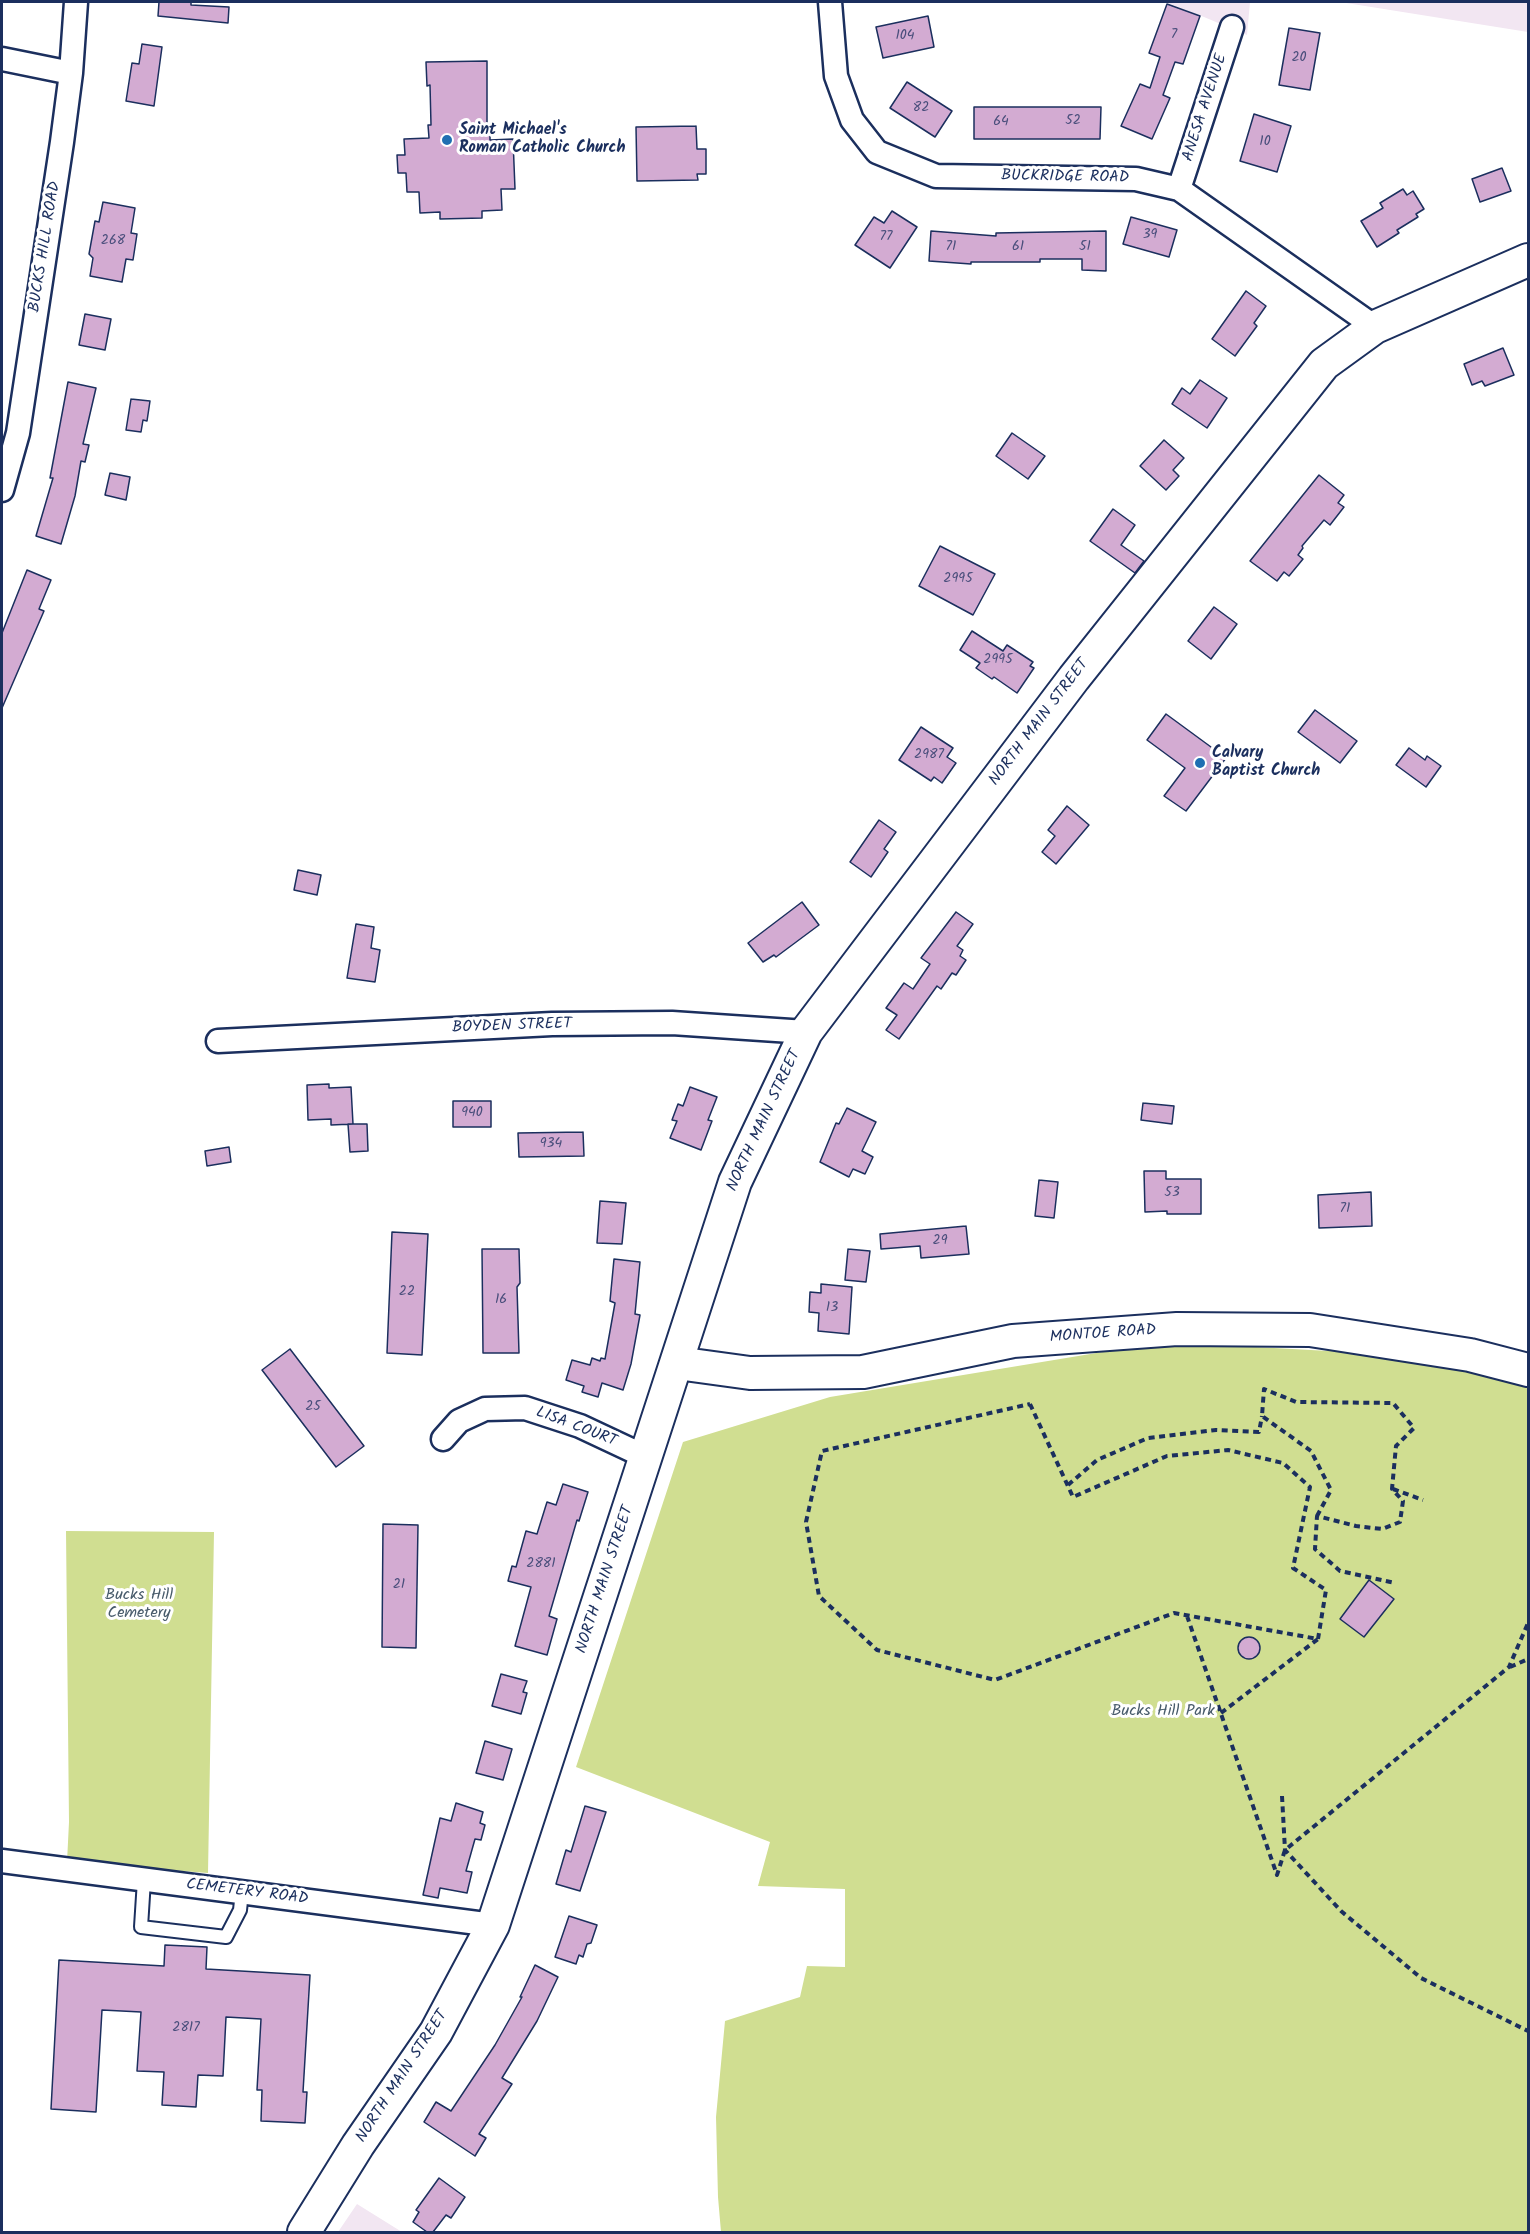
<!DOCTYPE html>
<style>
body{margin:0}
#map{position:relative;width:1530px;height:2234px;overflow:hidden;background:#fff;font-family:Kalam,sans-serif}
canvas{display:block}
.frame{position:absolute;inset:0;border:3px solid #1b2f5e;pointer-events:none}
</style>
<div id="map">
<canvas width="1530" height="2234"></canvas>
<div class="frame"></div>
</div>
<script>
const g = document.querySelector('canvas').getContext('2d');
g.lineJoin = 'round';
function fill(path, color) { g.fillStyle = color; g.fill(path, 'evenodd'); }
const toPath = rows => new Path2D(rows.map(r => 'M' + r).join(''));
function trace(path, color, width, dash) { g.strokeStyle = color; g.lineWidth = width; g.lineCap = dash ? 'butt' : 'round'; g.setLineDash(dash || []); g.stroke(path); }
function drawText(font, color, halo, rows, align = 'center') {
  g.font = font + ' Kalam,sans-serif'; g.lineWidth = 6; g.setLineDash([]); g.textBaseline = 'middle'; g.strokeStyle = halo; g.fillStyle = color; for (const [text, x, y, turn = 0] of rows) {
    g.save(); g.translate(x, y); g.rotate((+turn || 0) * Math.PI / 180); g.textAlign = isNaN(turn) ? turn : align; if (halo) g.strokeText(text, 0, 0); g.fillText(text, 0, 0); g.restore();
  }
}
fill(toPath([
 [1165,2,1250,2,1247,35,1204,17],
 [1340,2,1528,2,1528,32],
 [357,2204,402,2232,338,2232]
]), '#f2e6f2');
fill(toPath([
 [1163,1342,1440,1357,1528,1387,1528,2232,721,2232,718,2197,716,2117,725,2021,800,1997,807,1966,845,1967,845,1889,758,1886,770,1842,576,1767,683,1442,830,1397],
 [66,1531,214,1532,208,1873,67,1862,69,1822]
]), '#d0de91');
const building = toPath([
 [159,2,191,2,191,5,229,7,228,23,158,16,159,2],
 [1167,4,1200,16,1183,64,1175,62,1163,95,1170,98,1152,139,1121,126,1140,84,1150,88,1160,57,1149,53,1167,4],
 [928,16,934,47,883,58,876,27,928,16],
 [1289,28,1320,33,1310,90,1279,85,1289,28],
 [142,44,162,47,154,106,126,101,132,63,139,64,142,44],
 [487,61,487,126,490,125,490,140,513,139,515,189,501,189,502,210,482,211,482,218,440,219,440,212,420,213,419,192,407,192,406,173,398,173,397,155,405,155,404,139,429,138,428,125,431,125,430,85,427,86,426,62,487,61],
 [907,82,952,111,935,137,890,108,907,82],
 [974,107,1101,107,1100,139,974,139,974,107],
 [1254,114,1291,126,1277,172,1240,161,1254,114],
 [696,126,697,149,706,149,706,174,697,174,698,180,637,181,636,127,696,126],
 [1502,168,1511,191,1480,202,1472,179,1502,168],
 [1403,189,1407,195,1413,191,1424,209,1416,214,1418,217,1397,230,1399,233,1377,247,1361,221,1383,208,1380,203,1403,189],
 [103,202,135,208,131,233,137,234,133,260,126,259,122,282,90,276,93,258,89,254,95,221,99,222,103,202],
 [892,211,917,227,890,268,855,245,874,217,884,223,892,211],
 [1131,217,1177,230,1169,257,1123,244,1131,217],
 [931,231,996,236,996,233,1106,231,1106,271,1082,270,1082,259,1040,259,1040,262,971,262,971,264,929,261,931,231],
 [1246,291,1266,306,1254,323,1257,326,1235,356,1212,339,1246,291],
 [85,314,111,319,105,350,79,345,85,314],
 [1503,348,1514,375,1485,386,1482,381,1472,385,1464,364,1503,348],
 [1200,380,1227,398,1207,428,1172,404,1182,388,1190,394,1200,380],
 [68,382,96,388,83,444,89,445,85,462,81,461,75,496,61,544,36,536,53,478,50,478,68,382],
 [131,399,150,401,147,421,143,420,141,432,126,430,131,399],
 [1012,433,1045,456,1028,479,996,456,1012,433],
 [1164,440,1184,458,1173,470,1179,476,1166,490,1140,466,1164,440],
 [110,473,130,477,126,500,105,495,110,473],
 [1319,475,1344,495,1338,503,1344,507,1330,525,1324,520,1302,546,1303,548,1298,555,1303,559,1289,576,1284,572,1277,581,1250,561,1319,475],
 [1113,509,1135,525,1121,545,1144,561,1135,573,1090,541,1113,509],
 [940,546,995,574,973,615,919,586,940,546],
 [27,570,51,580,39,609,44,611,2,708,2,633,27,570],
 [1214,607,1237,624,1211,659,1188,641,1214,607],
 [972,631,1003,651,1007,645,1033,662,1030,666,1034,668,1017,693,994,677,992,679,976,668,980,663,960,650,972,631],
 [1315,710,1357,741,1340,763,1298,732,1315,710],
 [1166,714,1226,758,1186,811,1164,796,1185,768,1147,740,1166,714],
 [921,727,953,748,947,757,956,763,942,783,934,777,931,781,899,760,921,727],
 [1409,748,1425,760,1427,756,1441,766,1426,787,1396,765,1409,748],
 [1067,806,1089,825,1056,864,1042,852,1055,836,1048,830,1067,806],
 [879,820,896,832,884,849,888,852,871,877,850,862,879,820],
 [298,870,321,875,317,895,294,890,298,870],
 [802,902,819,925,776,957,774,955,763,962,748,943,802,902],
 [956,912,973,924,957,946,963,950,960,956,966,960,956,975,952,973,941,989,937,986,899,1039,886,1030,897,1015,886,1008,904,983,913,989,930,964,921,958,956,912],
 [356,924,374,927,371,948,380,950,375,982,347,978,356,924],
 [329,1084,329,1088,351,1087,353,1124,331,1125,331,1119,308,1120,307,1085,329,1084],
 [690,1087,717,1097,708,1120,712,1121,701,1150,670,1138,677,1121,672,1120,678,1104,683,1106,690,1087],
 [453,1101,491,1101,491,1127,453,1127,453,1101],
 [1143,1103,1174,1106,1172,1124,1141,1120,1143,1103],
 [847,1108,876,1122,862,1151,873,1157,865,1174,853,1169,849,1177,820,1162,836,1123,839,1124,847,1108],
 [348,1124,367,1124,368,1151,350,1152,348,1124],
 [583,1132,584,1156,519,1157,518,1133,583,1132],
 [229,1147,231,1162,207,1166,205,1151,229,1147],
 [1144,1171,1166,1171,1166,1179,1201,1179,1201,1214,1167,1214,1167,1211,1145,1212,1144,1171],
 [1039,1180,1058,1182,1054,1218,1035,1216,1039,1180],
 [1371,1192,1372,1226,1319,1228,1318,1195,1371,1192],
 [600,1201,626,1203,622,1244,597,1243,600,1201],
 [966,1226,969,1254,921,1258,920,1246,881,1249,880,1234,966,1226],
 [392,1232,428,1234,422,1355,387,1353,392,1232],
 [482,1249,519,1249,520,1283,517,1287,519,1353,483,1353,482,1249],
 [848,1249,870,1251,866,1282,845,1280,848,1249],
 [614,1259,640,1262,635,1314,640,1315,631,1364,623,1390,602,1383,598,1397,582,1392,584,1386,566,1380,572,1360,590,1365,592,1358,600,1361,601,1358,605,1359,615,1303,610,1301,614,1259],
 [821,1284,852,1287,849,1334,818,1331,819,1313,809,1312,810,1292,821,1293,821,1284],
 [290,1349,364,1446,336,1467,262,1370,290,1349],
 [563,1484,588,1492,579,1521,577,1520,549,1616,557,1619,547,1655,515,1646,531,1587,508,1581,512,1566,516,1567,526,1531,537,1534,547,1502,556,1505,563,1484],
 [383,1524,418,1525,416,1648,382,1647,383,1524],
 [1369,1580,1394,1599,1364,1637,1340,1619,1369,1580],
 '1238 1648a11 11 0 1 1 22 0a11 11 0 1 1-22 0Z',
 [501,1674,527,1681,523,1692,527,1693,521,1714,492,1706,501,1674],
 [485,1741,512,1749,503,1780,476,1773,485,1741],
 [456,1803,483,1812,480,1823,485,1825,481,1840,475,1839,466,1871,472,1872,467,1893,440,1888,438,1898,423,1895,440,1818,451,1821,456,1803],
 [585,1806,606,1812,580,1891,556,1884,566,1850,571,1852,585,1806],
 [569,1916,597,1925,591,1943,587,1944,583,1957,579,1955,576,1964,555,1957,569,1916],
 [165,1945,207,1947,206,1969,310,1975,303,2092,307,2092,305,2123,261,2121,262,2090,257,2090,261,2019,226,2017,223,2076,198,2075,196,2107,162,2105,164,2072,137,2071,141,2012,102,2010,96,2112,51,2109,59,1960,164,1966,165,1945],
 [535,1965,558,1977,537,2021,502,2078,512,2084,479,2134,486,2138,475,2156,424,2122,436,2102,451,2111,495,2045,522,1997,520,1997,535,1965],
 [439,2178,465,2197,451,2218,446,2215,433,2232,427,2232,413,2222,419,2212,416,2210,439,2178]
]);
fill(building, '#d3abd2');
trace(building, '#1b2f5e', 1.5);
const lane = toPath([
 [144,1880,141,1927,226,1937,240,1910,242,1892]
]);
const street = toPath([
 [830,2,836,76,852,120,877,152,936,176,1136,179,1179,189,1375,327],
 [2,59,71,73],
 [1179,189,1232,27],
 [2,490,18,433,62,142,71,73,76,2],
 [218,1041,552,1024,672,1023,806,1032],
 [443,1439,459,1421,485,1409,525,1408,580,1426,646,1457],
 [2,1861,493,1925]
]);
const secondary = toPath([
 [677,1363,750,1373,863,1372,1013,1341,1177,1329,1310,1330,1470,1355,1528,1370],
 [304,2232,358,2145,436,2032,493,1925,735,1182,806,1032,1074,678,1324,364,1375,327,1528,260]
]);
trace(lane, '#1b2f5e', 16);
trace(street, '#1b2f5e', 27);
trace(secondary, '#1b2f5e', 36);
trace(toPath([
 [1030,1404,1073,1497,1167,1456,1228,1450,1283,1463,1310,1487,1293,1568,1326,1590,1318,1639,1174,1613,995,1680,877,1650,819,1596,806,1522,822,1451,1030,1404],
 [1068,1485,1097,1460,1148,1438,1216,1430,1259,1432,1262,1416],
 [1393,1489,1423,1500],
 [1317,1516,1331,1490,1311,1451,1262,1416,1264,1389,1296,1402,1393,1403,1414,1428,1396,1446,1392,1489,1403,1501,1400,1522,1382,1529,1356,1526,1317,1516,1315,1549,1340,1571,1395,1583],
 [1187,1616,1277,1875,1285,1850,1509,1667,1528,1623],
 [1510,1667,1528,1659],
 [1221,1713,1318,1639],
 [1282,1796,1285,1850,1341,1911,1421,1978,1528,2031]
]), '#1b2f5e', 4, [6, 4.5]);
trace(lane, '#fff', 12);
trace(street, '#fff', 22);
trace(secondary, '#fff', 32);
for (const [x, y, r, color] of [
 [447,140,6,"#1f6fb2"],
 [1200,763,6,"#1f6fb2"]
]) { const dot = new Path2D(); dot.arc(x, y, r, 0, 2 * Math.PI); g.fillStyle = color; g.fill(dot); trace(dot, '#fff', 2); }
drawText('14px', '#494e7b', null, [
 ["7",1174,36],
 ["104",905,37],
 ["20",1299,59],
 ["82",921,109],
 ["52",1073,122],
 ["64",1001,123],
 ["10",1265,143],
 ["39",1150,236],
 ["77",886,238],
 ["268",113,242],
 ["71",951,248],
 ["61",1018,248],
 ["51",1085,248],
 ["2995",958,580],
 ["2995",998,661],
 ["2987",929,756],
 ["940",472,1114],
 ["934",551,1145],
 ["53",1172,1194],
 ["71",1345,1210],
 ["29",940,1242],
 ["22",407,1293],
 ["16",501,1301],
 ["13",832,1309],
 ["25",313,1408],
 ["2881",541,1565],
 ["21",399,1586],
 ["2817",186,2029]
]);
drawText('16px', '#1b2f5e', '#fff', [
 ["ANESA AVENUE",1206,108,-72],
 ["BUCKRIDGE ROAD",1065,178,1],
 ["BUCKS HILL ROAD",46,247,-81],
 ["NORTH MAIN STREET",1040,723,-53],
 ["BOYDEN STREET",512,1027,-2],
 ["NORTH MAIN STREET",765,1121,-65],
 ["MONTOE ROAD",1103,1335,-4],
 ["LISA COURT",576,1428,21],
 ["NORTH MAIN STREET",606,1580,-72],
 ["CEMETERY ROAD",247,1893,7],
 ["NORTH MAIN STREET",403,2077,-57]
]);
drawText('bold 16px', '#1b2f5e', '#fff', [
 ["Saint Michael's",459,131],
 ["Roman Catholic Church",459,149],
 ["Calvary",1212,754],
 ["Baptist Church",1212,772]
], 'left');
drawText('16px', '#485b6b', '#fff', [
 ["Bucks Hill",139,1596],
 ["Cemetery",139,1614],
 ["Bucks Hill Park",1163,1712]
]);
</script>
